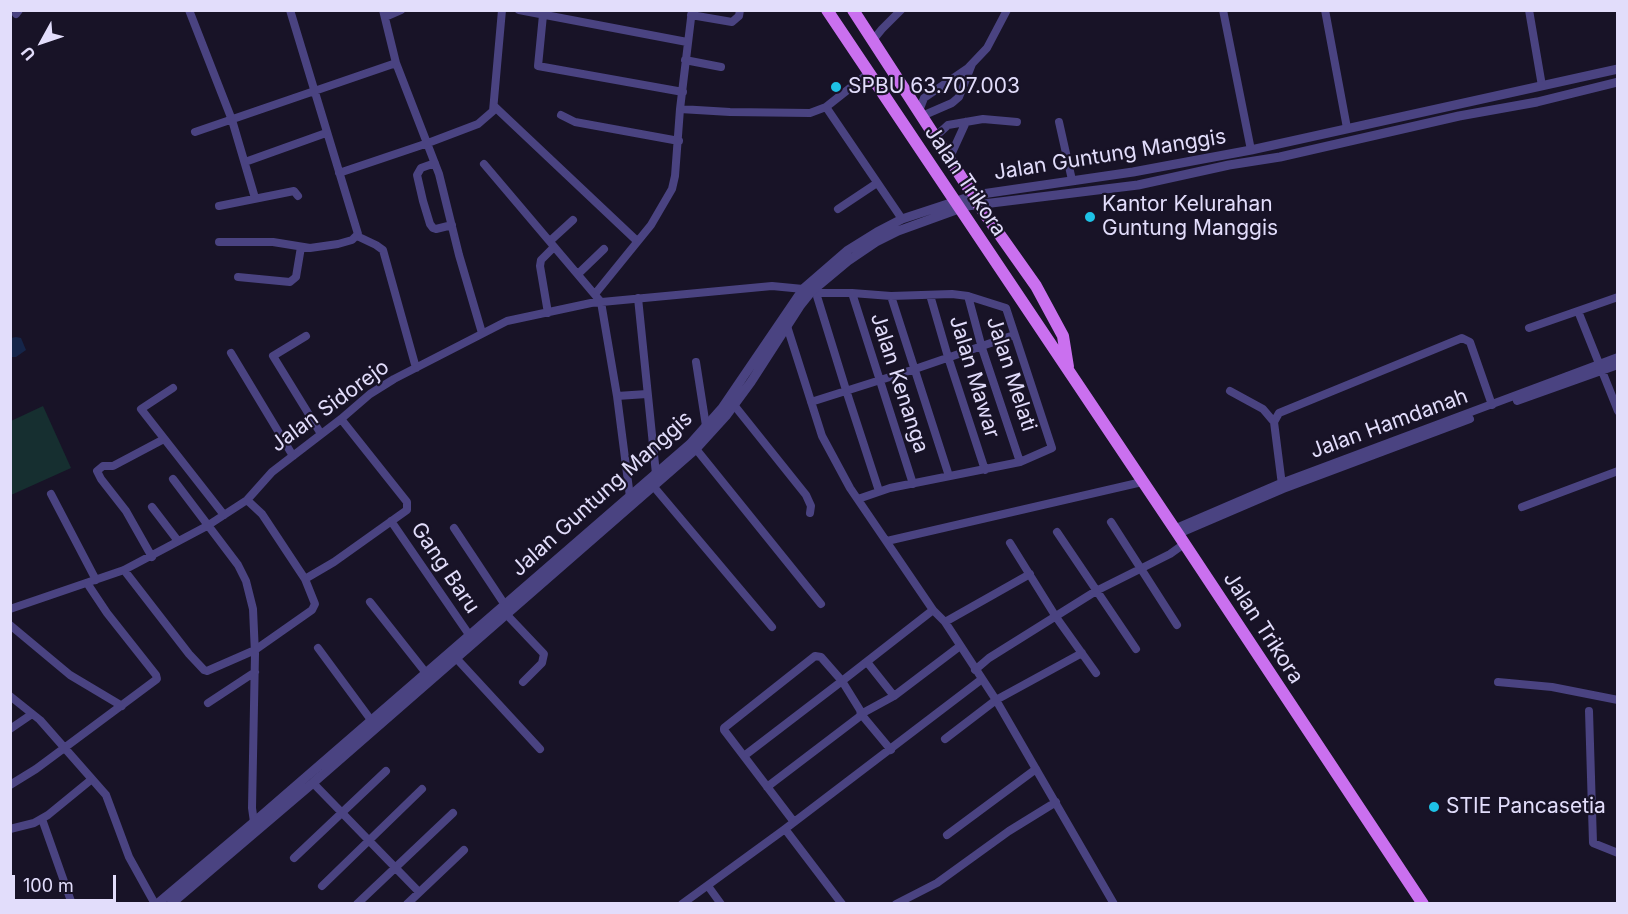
<!DOCTYPE html>
<style>
body{margin:0}
#map{position:relative;width:1628px;height:914px;overflow:hidden;background:#181327;font-family:Inter,sans-serif}
canvas{display:block}
.frame{position:absolute;inset:0;border:12px solid #e2ddfb;pointer-events:none}
.north{position:absolute;left:12px;top:12px;width:60px;height:60px;-webkit-text-stroke:4px #181327;paint-order:stroke;rotate:230deg;font-size:16px;font-weight:700;line-height:24px;text-align:center;color:#e2ddfb}
.north::after{content:'';display:block;margin:auto;width:21px;height:27px;background:#e2ddfb;clip-path:polygon(50% 0,100% 100%,50% 72%,0 100%)}
.scale{position:absolute;left:12px;top:875px;width:104px;height:27px;box-sizing:border-box;border:3px solid #e2ddfb;border-top:0;padding-left:8px;font-size:18px;line-height:21px;white-space:nowrap;color:#e2ddfb;-webkit-text-stroke:4px #181327;paint-order:stroke}
</style>
<div id="map">
<canvas width="1628" height="914"></canvas>
<div class="frame"></div>
<div class="north">U</div>
<div class="scale">100 m</div>
</div>
<script>
const g = document.querySelector('canvas').getContext('2d');
g.lineJoin = 'round';
function fill(path, color) { g.fillStyle = color; g.fill(path, 'evenodd'); }
const toPath = rows => new Path2D(rows.map(r => 'M' + r).join(''));
function trace(path, color, width, dash) { g.strokeStyle = color; g.lineWidth = width; g.lineCap = dash ? 'butt' : 'round'; g.setLineDash(dash || []); g.stroke(path); }
function drawText(font, color, halo, rows, align = 'center') {
  g.font = font + ' Inter,sans-serif'; g.lineWidth = 4.5; g.setLineDash([]); g.textBaseline = 'middle'; g.strokeStyle = halo; g.fillStyle = color; for (const [text, x, y, turn = 0] of rows) {
    g.save(); g.translate(x, y); g.rotate((+turn || 0) * Math.PI / 180); g.textAlign = isNaN(turn) ? turn : align; if (halo) g.strokeText(text, 0, 0); g.fillText(text, 0, 0); g.restore();
  }
}
fill(toPath([
 [43,406,71,468,11,495,11,421]
]), '#162f30');
fill(toPath([
 [16,337,21,338,26,350,16,357,11,357,11,338]
]), '#152549');
trace(toPath([
 [189,10,232,120,255,198],
 [383,10,396,63,439,174,459,255,482,333],
 [519,10,687,42],
 [1223,10,1251,150],
 [1325,10,1347,128],
 [1529,10,1542,86],
 [16,14,19,10],
 [543,15,538,66,683,92],
 [691,15,732,22,739,16,740,10],
 [385,17,401,10],
 [873,40,882,29,901,10],
 [685,60,721,67],
 [495,107,637,241],
 [826,107,902,219],
 [680,109,730,112,810,113,826,107,869,73],
 [919,111,924,98,968,68,987,48,1007,10],
 [561,115,575,122,679,141],
 [922,116,952,103,959,97,972,64],
 [1059,122,1072,180],
 [195,132,396,63],
 [936,136,948,125,983,119,1017,122],
 [950,157,966,122],
 [245,162,326,133],
 [435,163,421,168,417,175,423,201,430,224,433,228,436,229,452,225],
 [484,164,601,302,617,396,630,497],
 [339,173,428,143,478,124,493,111,502,10],
 [219,206,294,191,298,196],
 [838,209,877,183],
 [357,236,376,245,383,250,416,368],
 [550,241,573,220],
 [219,242,273,242,310,248,338,244,352,240,358,234,290,10],
 [578,274,604,249],
 [238,277,290,282,296,277,301,247],
 [813,292,816,293,846,390,879,491],
 [816,293,852,293,891,296,952,294,968,296,1006,308,1052,448,1020,462,890,488,858,499],
 [852,293,913,484],
 [595,294,651,225,672,189,675,176,680,109,692,10],
 [930,295,948,357,985,470],
 [891,296,949,476],
 [968,296,982,348,1020,462],
 [638,298,656,474],
 [1578,311,1618,411],
 [548,313,540,266,541,260,554,247],
 [786,323,822,436,850,488,933,610,945,622,996,700,1114,904],
 [1529,328,1618,297],
 [306,336,273,356,321,434],
 [231,353,293,456],
 [696,362,706,426],
 [173,388,141,409,224,515],
 [1230,391,1263,409,1274,422,1282,485],
 [617,396,647,394],
 [1517,401,1618,365],
 [811,402,915,369,1014,335],
 [734,405,806,495,811,506,810,513],
 [1274,422,1279,413,1462,338,1470,342,1492,405],
 [696,449,821,604],
 [173,479,238,565,246,581,253,609,255,654,252,808,254,822],
 [654,487,772,627],
 [51,494,96,580],
 [247,500,262,514,305,579,334,562,407,510,407,502,341,419],
 [152,507,178,541],
 [1522,507,1618,471],
 [391,521,470,636],
 [1111,522,1177,625],
 [454,528,505,605],
 [1174,529,1281,483,1618,357],
 [1057,532,1136,649],
 [1178,534,1283,489,1470,419],
 [887,541,1142,482],
 [1010,543,1056,617,1096,673],
 [152,557,126,511,101,479,97,471,103,466,113,466,164,439],
 [124,570,189,654,204,670,207,671,255,650,312,610,315,604,305,579],
 [370,602,426,673],
 [10,609,124,570,207,526,247,500,272,472,341,419,370,394,394,379,507,321,591,303,772,286,803,289],
 [507,615,544,654,542,663,523,682],
 [945,622,1030,574],
 [10,625,70,675,122,706],
 [318,648,371,720],
 [456,658,540,749],
 [867,662,894,696],
 [975,670,989,658,1096,591,1170,554,1184,544],
 [1498,682,1552,687,1618,700],
 [10,696,40,720,106,795,129,857,155,904],
 [208,703,255,672],
 [1589,711,1593,843,1618,853],
 [10,729,32,714],
 [945,739,996,700,1082,653],
 [891,750,861,714,894,696,960,646],
 [744,756,842,681,821,657,815,656,724,728,724,730,794,822],
 [313,783,419,892],
 [10,785,36,769,157,679,156,675,107,613,87,583],
 [767,787,859,717,861,714,860,710,842,681,933,610],
 [42,819,72,904],
 [10,829,34,823,48,815,92,779],
 [947,835,1036,769],
 [294,858,386,771],
 [322,886,422,789],
 [708,886,721,904],
 [357,904,453,813],
 [407,904,464,850],
 [682,904,785,829],
 [842,904,785,829,982,679],
 [896,904,937,883,1009,831,1056,802]
]), '#4a4381', 8);
trace(toPath([
 [157,904,254,822,690,444,722,408,803,289,848,250,877,232,902,219,975,195,1133,172,1251,150,1618,69],
 [171,904,313,783,696,449,726,416,751,382,800,306,812,291,848,261,876,242,898,231,967,206,1138,185,1229,165,1280,157,1459,116,1537,102,1618,82]
]), '#4a4381', 9);
trace(toPath([
 [827,10,1178,534,1423,904],
 [853,10,967,186,975,195,978,204,1036,286,1063,336,1068,367]
]), '#ca70ef', 12);
for (const [x, y, r, color] of [
 [836,87,6,"#1ec2e6"],
 [1090,217,6,"#1ec2e6"],
 [1434,807,6,"#1ec2e6"]
]) { const dot = new Path2D(); dot.arc(x, y, r, 0, 2 * Math.PI); g.fillStyle = color; g.fill(dot); trace(dot, '#181327', 2); }
drawText('21px', '#e2ddfb', '#181327', [
 ["SPBU 63.707.003",848,87],
 ["Kantor Kelurahan",1102,205],
 ["Guntung Manggis",1102,229],
 ["STIE Pancasetia",1446,807]
], 'left');
drawText('21px', '#e2ddfb', '#181327', [
 ["Jalan Guntung Manggis",1110,155,-9],
 ["Jalan Trikora",965,181,56],
 ["Jalan Melati",1011,374,72],
 ["Jalan Mawar",974,377,73],
 ["Jalan Kenanga",899,383,72],
 ["Jalan Sidorejo",330,406,-36],
 ["Jalan Hamdanah",1389,424,-20],
 ["Jalan Guntung Manggis",602,494,-42],
 ["Gang Baru",445,568,56],
 ["Jalan Trikora",1263,628,57]
]);
</script>
